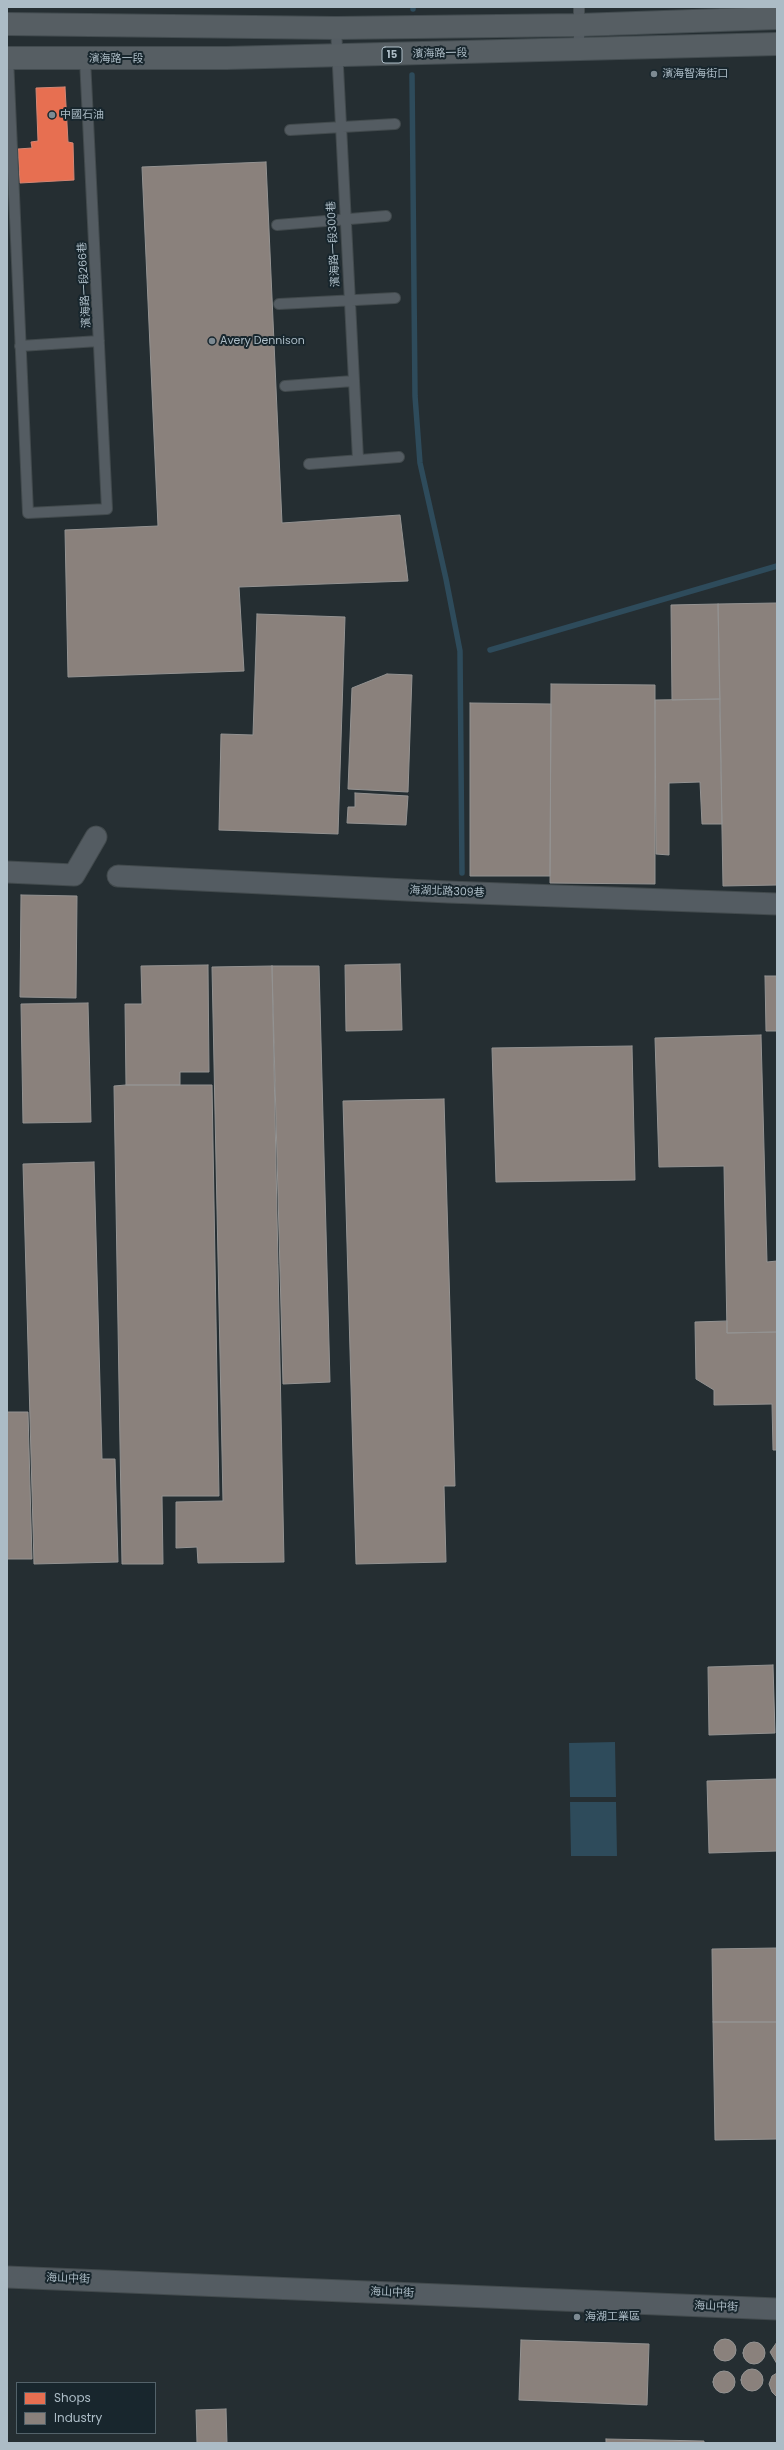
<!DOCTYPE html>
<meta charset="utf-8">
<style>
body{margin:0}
#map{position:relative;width:784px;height:2450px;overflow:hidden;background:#252e32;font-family:Poppins,sans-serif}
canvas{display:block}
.frame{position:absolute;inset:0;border:8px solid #acbcc6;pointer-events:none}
.legend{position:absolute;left:16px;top:2382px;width:140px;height:52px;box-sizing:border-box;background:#18262d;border:1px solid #53626a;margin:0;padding:5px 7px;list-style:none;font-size:12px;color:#acbcc6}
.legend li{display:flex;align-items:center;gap:8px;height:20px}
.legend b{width:20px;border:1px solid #53626a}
</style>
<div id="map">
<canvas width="784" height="2450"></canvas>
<div class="frame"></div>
<ul class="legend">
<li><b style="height:11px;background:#e76f51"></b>Shops</li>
<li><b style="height:11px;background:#8a817c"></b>Industry</li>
</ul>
</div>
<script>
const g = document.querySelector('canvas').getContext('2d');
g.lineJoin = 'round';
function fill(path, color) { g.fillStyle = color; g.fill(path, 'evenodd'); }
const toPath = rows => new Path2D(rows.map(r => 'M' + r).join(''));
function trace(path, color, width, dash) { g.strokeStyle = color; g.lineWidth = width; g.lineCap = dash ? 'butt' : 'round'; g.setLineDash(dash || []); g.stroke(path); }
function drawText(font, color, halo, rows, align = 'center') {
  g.font = font + ' Poppins,"Noto Sans TC",sans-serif'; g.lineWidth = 4; g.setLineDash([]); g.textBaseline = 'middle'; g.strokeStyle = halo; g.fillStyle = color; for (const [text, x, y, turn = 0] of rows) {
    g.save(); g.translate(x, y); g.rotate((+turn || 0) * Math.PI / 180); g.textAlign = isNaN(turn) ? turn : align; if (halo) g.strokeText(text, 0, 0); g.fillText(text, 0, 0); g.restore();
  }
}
fill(toPath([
 [615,1742,616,1797,570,1797,569,1743],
 [570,1802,616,1802,617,1856,571,1856]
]), '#2e4b5b');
const shops = toPath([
 [65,87,68,142,73,143,74,180,20,183,18,149,32,148,31,142,38,141,36,88,65,87]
]);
fill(shops, '#e76f51');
trace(shops, '#d58674', 1);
const industry = toPath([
 [266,162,282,523,400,515,408,581,239,587,244,671,68,677,65,530,158,526,142,167,266,162],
 [777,603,777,885,723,886,718,604,777,603],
 [718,604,720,699,672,700,671,605,718,604],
 [257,614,345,617,338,834,219,830,221,734,253,735,257,614],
 [387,674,412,675,408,792,348,789,352,688,387,674],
 [551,684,655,685,655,884,550,883,551,684],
 [720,699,722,824,702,824,700,782,669,783,669,855,656,854,655,700,720,699],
 [470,703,551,704,550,876,470,876,470,703],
 [355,793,408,796,406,825,347,823,348,807,355,807,355,793],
 [21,895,77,896,76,998,20,997,21,895],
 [400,964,402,1030,346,1031,345,965,400,964],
 [208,965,209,1072,180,1072,180,1085,126,1085,125,1004,142,1004,141,966,208,965],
 [272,966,319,966,330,1382,283,1384,272,966],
 [272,966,284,1562,198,1563,197,1547,176,1548,176,1502,223,1501,212,967,272,966],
 [765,976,777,976,777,1031,766,1031,765,976],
 [88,1003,91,1122,23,1123,21,1004,88,1003],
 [761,1035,767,1262,777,1261,777,1332,727,1333,724,1166,659,1167,655,1038,761,1035],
 [632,1046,635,1180,496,1182,492,1048,632,1046],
 [126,1085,212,1085,219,1496,162,1496,163,1564,122,1564,114,1086,126,1085],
 [444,1099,455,1486,444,1486,446,1562,356,1564,343,1101,444,1099],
 [94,1162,102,1459,115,1459,118,1562,34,1564,23,1164,94,1162],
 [727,1321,727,1333,777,1332,777,1450,773,1450,772,1404,714,1405,714,1390,696,1379,695,1322,727,1321],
 [7,1412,28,1412,32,1559,7,1559,7,1412],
 [773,1665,775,1733,709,1735,708,1667,773,1665],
 [777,1779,777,1851,709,1853,707,1781,777,1779],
 [777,1948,777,2022,713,2022,712,1949,777,1948],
 [713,2022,777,2022,777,2139,715,2140,713,2022],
 '714 2350a11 11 0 1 1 22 0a11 11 0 1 1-22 0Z',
 [521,2340,649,2344,647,2405,519,2400,521,2340],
 [777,2342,777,2364,770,2352,777,2342],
 '743 2353a11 11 0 1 1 22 0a11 11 0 1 1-22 0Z',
 '741 2380a11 11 0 1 1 22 0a11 11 0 1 1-22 0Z',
 '713 2382a11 11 0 1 1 22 0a11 11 0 1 1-22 0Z',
 [777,2373,777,2397,772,2392,769,2384,772,2376,777,2373],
 [226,2409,227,2443,197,2443,196,2410,226,2409],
 [606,2439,704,2441,704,2443,606,2443,606,2439]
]);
fill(industry, '#8a817c');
trace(industry, '#949392', 1);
trace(toPath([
 [413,7,413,9],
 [412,75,415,396,420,463,446,579,460,651,462,873],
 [490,650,777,566]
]), '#2e4b5b', 5.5);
const service = toPath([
 [336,28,358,459],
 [579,51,579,7],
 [8,58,28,513,107,509,85,59],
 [290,130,395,124],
 [277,225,386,216],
 [279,304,395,298],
 [20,346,99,341],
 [285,386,353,381],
 [309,464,399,457]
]);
const minor = toPath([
 [7,872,74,875,96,837],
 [118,876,448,892,777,904],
 [7,2277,777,2309]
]);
const primary = toPath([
 [7,24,336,28,579,25,777,18],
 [7,58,226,58,777,44]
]);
trace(service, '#424a4d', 12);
trace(minor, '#424a4d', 23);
trace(primary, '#424b4f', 24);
trace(service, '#545c62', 10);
trace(minor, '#545c62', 21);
trace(primary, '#565e63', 22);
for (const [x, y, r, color] of [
 [654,74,4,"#7d8a92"],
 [52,115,4,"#7d8a92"],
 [212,341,4,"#7d8a92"],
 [577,2317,4,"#7d8a92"]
]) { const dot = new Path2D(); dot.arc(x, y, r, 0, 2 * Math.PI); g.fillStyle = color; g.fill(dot); trace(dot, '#18262d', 1.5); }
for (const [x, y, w] of [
 [392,55,20]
]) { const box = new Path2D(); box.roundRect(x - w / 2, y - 8, w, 16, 3); g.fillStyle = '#18262d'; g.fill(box); trace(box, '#acbcc6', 1); }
drawText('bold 10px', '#acbcc6', null, [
 ["15",392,55]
]);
drawText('11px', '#acbcc6', '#18262d', [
 ["濱海路一段",440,54,-1],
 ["濱海路一段",116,59],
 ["濱海路一段300巷",334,244,-93],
 ["濱海路一段266巷",85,285,-93],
 ["海湖北路309巷",447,892,2],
 ["海山中街",68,2279,2],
 ["海山中街",392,2293,2],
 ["海山中街",716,2307,2]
]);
drawText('11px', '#acbcc6', '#18262d', [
 ["濱海智海街口",662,74],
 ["中國石油",60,115],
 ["Avery Dennison",220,341],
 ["海湖工業區",585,2317]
], 'left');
</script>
